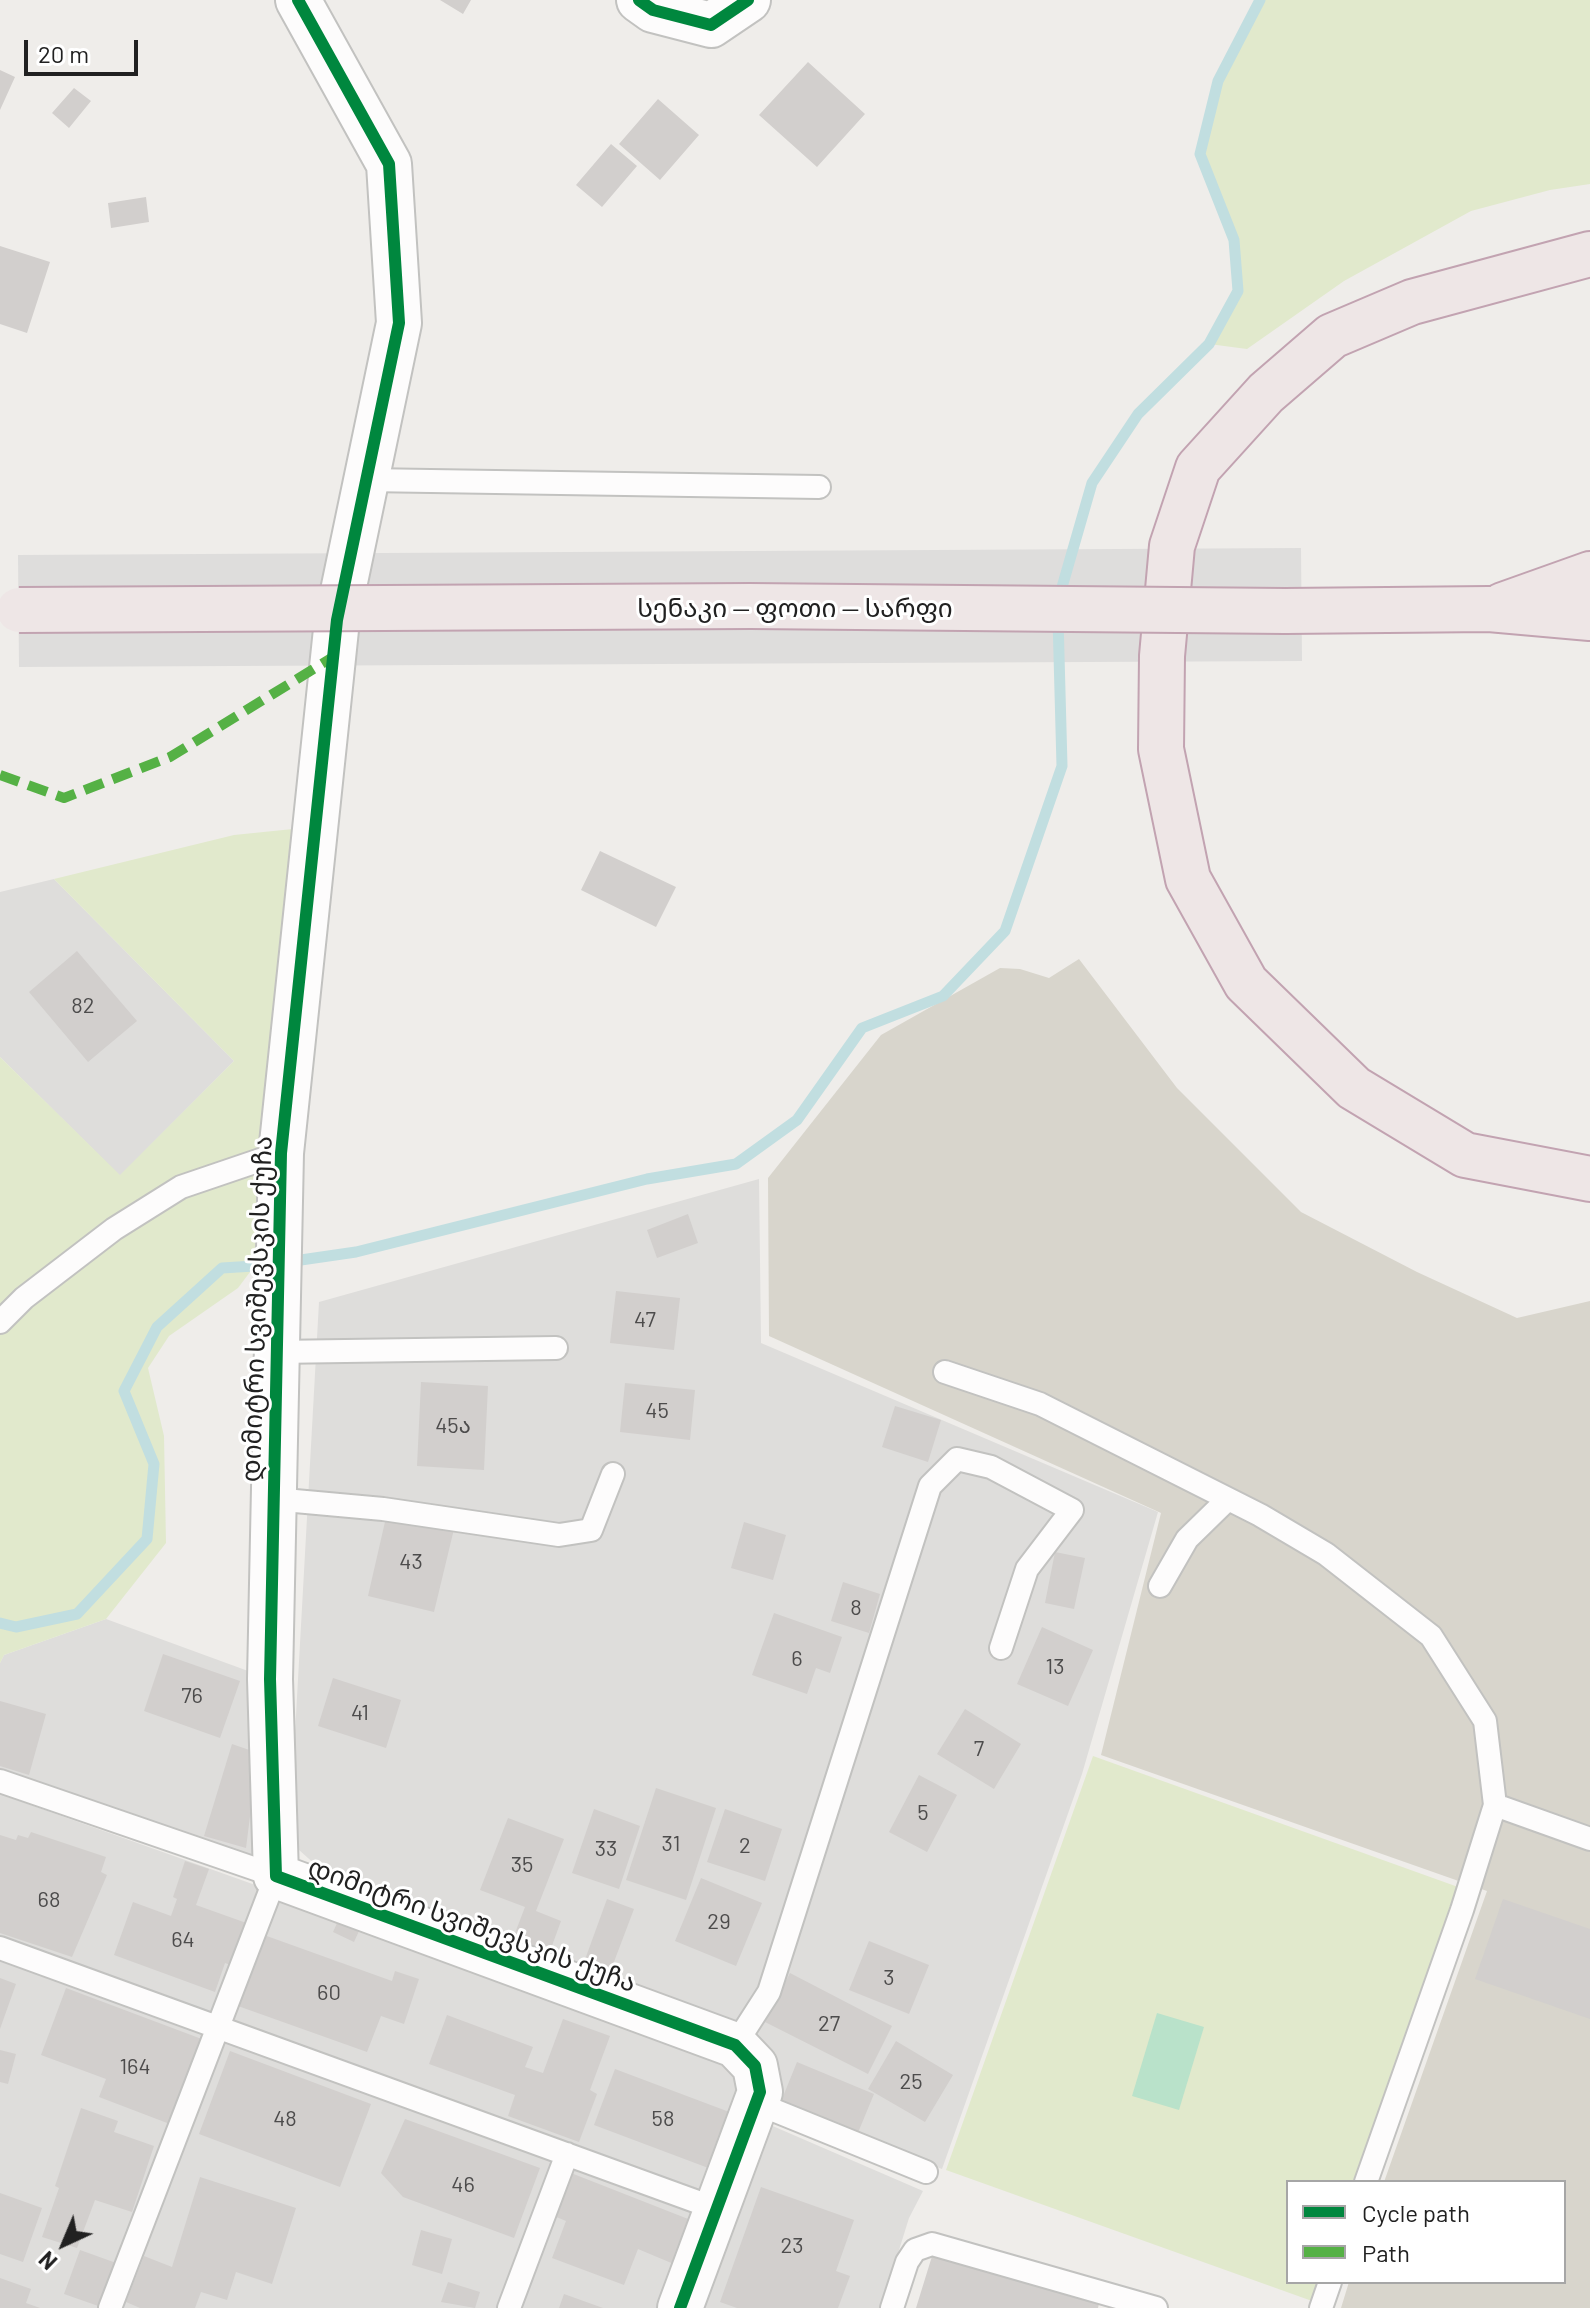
<!DOCTYPE html>
<meta charset="utf-8">
<style>
body{margin:0}
#map{position:relative;width:1590px;height:2308px;overflow:hidden;background:#efedea;font-family:Barlow,sans-serif}
canvas{display:block}
.legend{position:absolute;left:1286px;top:2180px;width:280px;height:104px;box-sizing:border-box;background:#fff;border:2px solid #a6a6a6;margin:0;padding:10px 14px;list-style:none;font-size:24px;color:#212121}
.legend li{display:flex;align-items:center;gap:16px;height:40px}
.legend b{width:40px;border:2px solid #a6a6a6}
.north{position:absolute;left:24px;top:2204px;width:80px;height:80px;-webkit-text-stroke:6px #fff;paint-order:stroke;rotate:224deg;font-size:22px;font-weight:700;line-height:32px;text-align:center;color:#212121}
.north::after{content:'';display:block;margin:auto;width:28px;height:36px;background:#212121;clip-path:polygon(50% 0,100% 100%,50% 72%,0 100%)}
.scale{position:absolute;left:24px;top:40px;width:114px;height:36px;box-sizing:border-box;border:4px solid #212121;border-top:0;padding-left:10px;font-size:24px;line-height:28px;white-space:nowrap;color:#212121;-webkit-text-stroke:6px #fff;paint-order:stroke}
</style>
<div id="map">
<canvas width="1590" height="2308"></canvas>
<ul class="legend">
<li><b style="height:10px;background:#00873e"></b>Cycle path</li>
<li><b style="height:10px;background:#55b145"></b>Path</li>
</ul>
<div class="north">N</div>
<div class="scale">20 m</div>
</div>
<script>
const g = document.querySelector('canvas').getContext('2d');
g.lineJoin = 'round';
function fill(path, color) { g.fillStyle = color; g.fill(path, 'evenodd'); }
const toPath = rows => new Path2D(rows.map(r => 'M' + r).join(''));
function trace(path, color, width, dash) { g.strokeStyle = color; g.lineWidth = width; g.lineCap = dash ? 'butt' : 'round'; g.setLineDash(dash || []); g.stroke(path); }
function drawText(font, color, halo, rows, align = 'center') {
  g.font = font + ' Barlow,"Noto Sans Georgian",sans-serif'; g.lineWidth = 6; g.setLineDash([]); g.textBaseline = 'middle'; g.strokeStyle = halo; g.fillStyle = color; for (const [text, x, y, turn = 0] of rows) {
    g.save(); g.translate(x, y); g.rotate((+turn || 0) * Math.PI / 180); g.textAlign = isNaN(turn) ? turn : align; if (halo) g.strokeText(text, 0, 0); g.fillText(text, 0, 0); g.restore();
  }
}
fill(toPath([
 [54,879,234,1061,120,1176,0,1057,0,892],
 [759,1179,761,1343,1158,1512,1082,1774,942,2169,771,2104,759,2048,714,2013,327,1875,289,1841,319,1302],
 [106,1619,270,1679,276,1876,0,1781,0,1663,4,1655],
 [0,1794,721,2051,741,2082,671,2308,0,2308],
 [768,2124,923,2191,909,2218,881,2308,703,2308]
]), '#dedddb');
fill(toPath([
 [1079,959,1177,1088,1301,1212,1417,1272,1517,1318,1590,1301,1590,2308,1341,2308,1349,2282,1564,2282,1564,2182,1384,2182,1487,1891,1101,1755,1161,1513,769,1336,768,1178,881,1035,1000,968,1020,969,1049,978]
]), '#d8d5cc');
fill(toPath([
 [1260,0,1590,0,1590,184,1550,190,1471,211,1344,281,1247,349,1209,344,1238,291,1234,239,1200,154,1218,81],
 [293,829,253,1268,238,1288,169,1336,148,1368,164,1436,166,1543,106,1619,4,1655,0,1663,0,1057,120,1175,234,1061,54,879,234,835],
 [1093,1756,1472,1892,1370,2182,1288,2182,1288,2282,1334,2282,1326,2306,946,2170]
]), '#e1e9cc');
fill(toPath([
 [1157,2013,1204,2027,1179,2110,1132,2096]
]), '#b9e2ca');
fill(toPath([
 [1301,548,1302,661,19,667,18,555]
]), '#dedddc');
trace(toPath([
 [1058,601,1092,483,1138,414,1209,344,1238,291,1234,240,1200,154,1218,81,1260,0],
 [287,1262,356,1252,647,1179,736,1164,797,1120,862,1028,943,996,1005,931,1062,766,1058,618],
 [0,1623,16,1627,77,1614,147,1539,154,1464,124,1391,157,1327,222,1268,270,1265]
]), '#c1dee0', 11);
fill(toPath([
 [440,0,471,0,463,14],
 [808,62,865,114,817,167,759,115],
 [0,70,15,77,0,110],
 [74,88,91,101,69,128,52,113],
 [658,99,699,135,660,180,619,144],
 [611,144,637,166,602,207,576,185],
 [146,197,149,222,111,228,108,203],
 [0,246,50,262,27,333,0,324],
 [600,851,676,887,656,927,581,890],
 [77,951,137,1021,88,1062,29,992],
 [688,1214,698,1243,657,1258,647,1230],
 [616,1291,680,1298,674,1350,610,1343],
 [421,1382,488,1386,484,1470,417,1466],
 [625,1383,695,1390,690,1440,620,1432],
 [895,1406,941,1420,928,1462,882,1447],
 [387,1513,454,1529,434,1612,368,1596],
 [744,1522,786,1535,773,1580,731,1568],
 [1055,1552,1085,1558,1074,1609,1045,1603],
 [843,1582,880,1594,869,1633,831,1621],
 [774,1613,842,1637,830,1673,816,1668,807,1694,752,1675],
 [1042,1627,1093,1650,1068,1706,1017,1684],
 [163,1654,240,1681,220,1738,144,1711],
 [333,1678,401,1700,386,1748,318,1726],
 [0,1701,46,1714,29,1775,0,1766],
 [965,1709,1021,1744,994,1789,937,1754],
 [232,1744,258,1753,246,1848,204,1836],
 [919,1775,957,1795,927,1852,889,1832],
 [656,1788,716,1808,686,1900,626,1880],
 [594,1809,640,1826,619,1889,572,1873],
 [725,1809,782,1829,765,1881,707,1862],
 [508,1818,564,1839,536,1911,561,1921,549,1954,512,1941,525,1907,480,1890],
 [31,1832,106,1857,101,1872,107,1875,72,1957,0,1933,0,1835,16,1840,18,1835,28,1838],
 [185,1861,209,1869,196,1905,252,1925,236,1967,225,1963,215,1992,114,1955,133,1902,171,1916,177,1899,173,1897],
 [701,1878,762,1903,736,1966,675,1941],
 [607,1899,634,1909,609,1975,583,1965],
 [1503,1899,1590,1929,1590,2019,1475,1979],
 [343,1910,364,1920,354,1942,333,1932],
 [264,1935,392,1981,395,1971,419,1979,404,2024,381,2016,367,2052,238,2006],
 [869,1941,929,1965,909,2014,849,1990],
 [790,1973,892,2026,868,2074,765,2022],
 [0,1978,16,1984,0,2029],
 [66,1988,207,2041,175,2126,99,2097,106,2079,41,2055],
 [447,2015,533,2047,525,2067,543,2073,563,2019,610,2036,590,2090,597,2094,579,2142,508,2116,515,2095,429,2064],
 [896,2041,953,2075,925,2122,868,2089],
 [0,2050,16,2054,8,2084,0,2082],
 [230,2051,371,2104,340,2187,199,2134],
 [797,2062,874,2094,857,2135,780,2104],
 [615,2069,732,2113,711,2169,594,2125],
 [81,2108,118,2121,114,2132,154,2146,132,2212,95,2200,77,2248,42,2237,59,2188,55,2186],
 [405,2119,540,2168,514,2238,403,2197,381,2173],
 [571,2173,706,2226,688,2270,638,2249,624,2285,552,2258,566,2221,554,2216],
 [200,2177,296,2208,272,2284,236,2272,227,2300,201,2292,195,2308,140,2308,126,2302,144,2256,172,2267],
 [761,2187,854,2220,836,2271,850,2276,838,2308,737,2308,720,2302],
 [0,2193,42,2208,23,2262,0,2254],
 [421,2230,452,2239,442,2274,412,2265],
 [80,2250,119,2264,104,2308,64,2294],
 [933,2253,1099,2304,1098,2308,916,2308],
 [0,2278,31,2289,26,2303,40,2308,0,2308],
 [448,2282,480,2292,475,2308,441,2302],
 [564,2294,603,2308,559,2308]
]), '#d2cfcd');
const service = toPath([
 [366,480,819,487],
 [0,1322,24,1298,114,1229,181,1187,281,1153],
 [275,1352,556,1348],
 [945,1372,1040,1404,1260,1515,1326,1554,1431,1636,1485,1721,1495,1805],
 [273,1499,383,1509,559,1535,591,1530,613,1474],
 [1160,1586,1187,1539,1228,1499],
 [0,1781,276,1876,110,2308],
 [0,1948,717,2209],
 [735,2045,769,1992,930,1486,957,1459,991,1467,1072,1510,1027,1569,1001,1648],
 [756,2103,926,2172],
 [1366,2182,1462,1910,1495,1805,1590,1839],
 [509,2308,567,2154],
 [892,2308,907,2262,915,2250,932,2244,1156,2308],
 [1321,2308,1330,2282]
]);
const minor = toPath([
 [298,0,389,164,399,323,337,620,281,1153,270,1679,276,1876,735,2045,755,2066,760,2092,680,2308],
 [639,0,653,10,711,25,748,0]
]);
const trunk = toPath([
 [1590,254,1412,302,1332,336,1266,393,1198,468,1172,546,1162,656,1161,749,1188,879,1246,983,1354,1088,1465,1155,1590,1179],
 [1503,605,1590,574],
 [1285,611,1489,609,1590,618]
]);
trace(service, '#c2c2c0', 26);
trace(minor, '#c2c2c0', 48);
trace(trunk, '#c2a3b1', 48);
trace(service, '#fdfcfc', 22);
trace(minor, '#fdfcfc', 44);
trace(trunk, '#eee6e6', 44);
const trunkBridge = toPath([
 [19,610,750,606,1285,611]
]);
trace(trunkBridge, '#c2a3b1', 48, []);
trace(trunkBridge, '#eee6e6', 44);
trace(toPath([
 [0,775,64,798,170,757,333,657]
]), '#55b145', 10, [20, 10]);
trace(toPath([
 [298,0,389,164,399,323,337,620,281,1153,270,1679,276,1876,735,2045,755,2066,760,2092,680,2308],
 [639,0,653,10,711,25,748,0]
]), '#00873e', 12);
drawText('22px', '#4d4c4c', null, [
 ["82",83,1006],
 ["47",645,1320],
 ["45",657,1411],
 ["45ა",453,1426],
 ["43",411,1562],
 ["8",856,1608],
 ["6",797,1659],
 ["13",1055,1667],
 ["76",192,1696],
 ["41",360,1713],
 ["7",979,1749],
 ["5",923,1813],
 ["31",671,1844],
 ["2",745,1846],
 ["33",606,1849],
 ["35",522,1865],
 ["68",49,1900],
 ["29",719,1922],
 ["64",183,1940],
 ["3",889,1978],
 ["60",329,1993],
 ["27",829,2024],
 ["164",135,2067],
 ["25",911,2082],
 ["48",285,2119],
 ["58",663,2119],
 ["46",463,2185],
 ["23",792,2246]
]);
drawText('26px', '#212121', '#fff', [
 ["სენაკი — ფოთი — სარფი",795,608],
 ["დიმიტრი სვიშევსკის ქუჩა",257,1309,-88],
 ["დიმიტრი სვიშევსკის ქუჩა",472,1925,20]
]);
</script>
